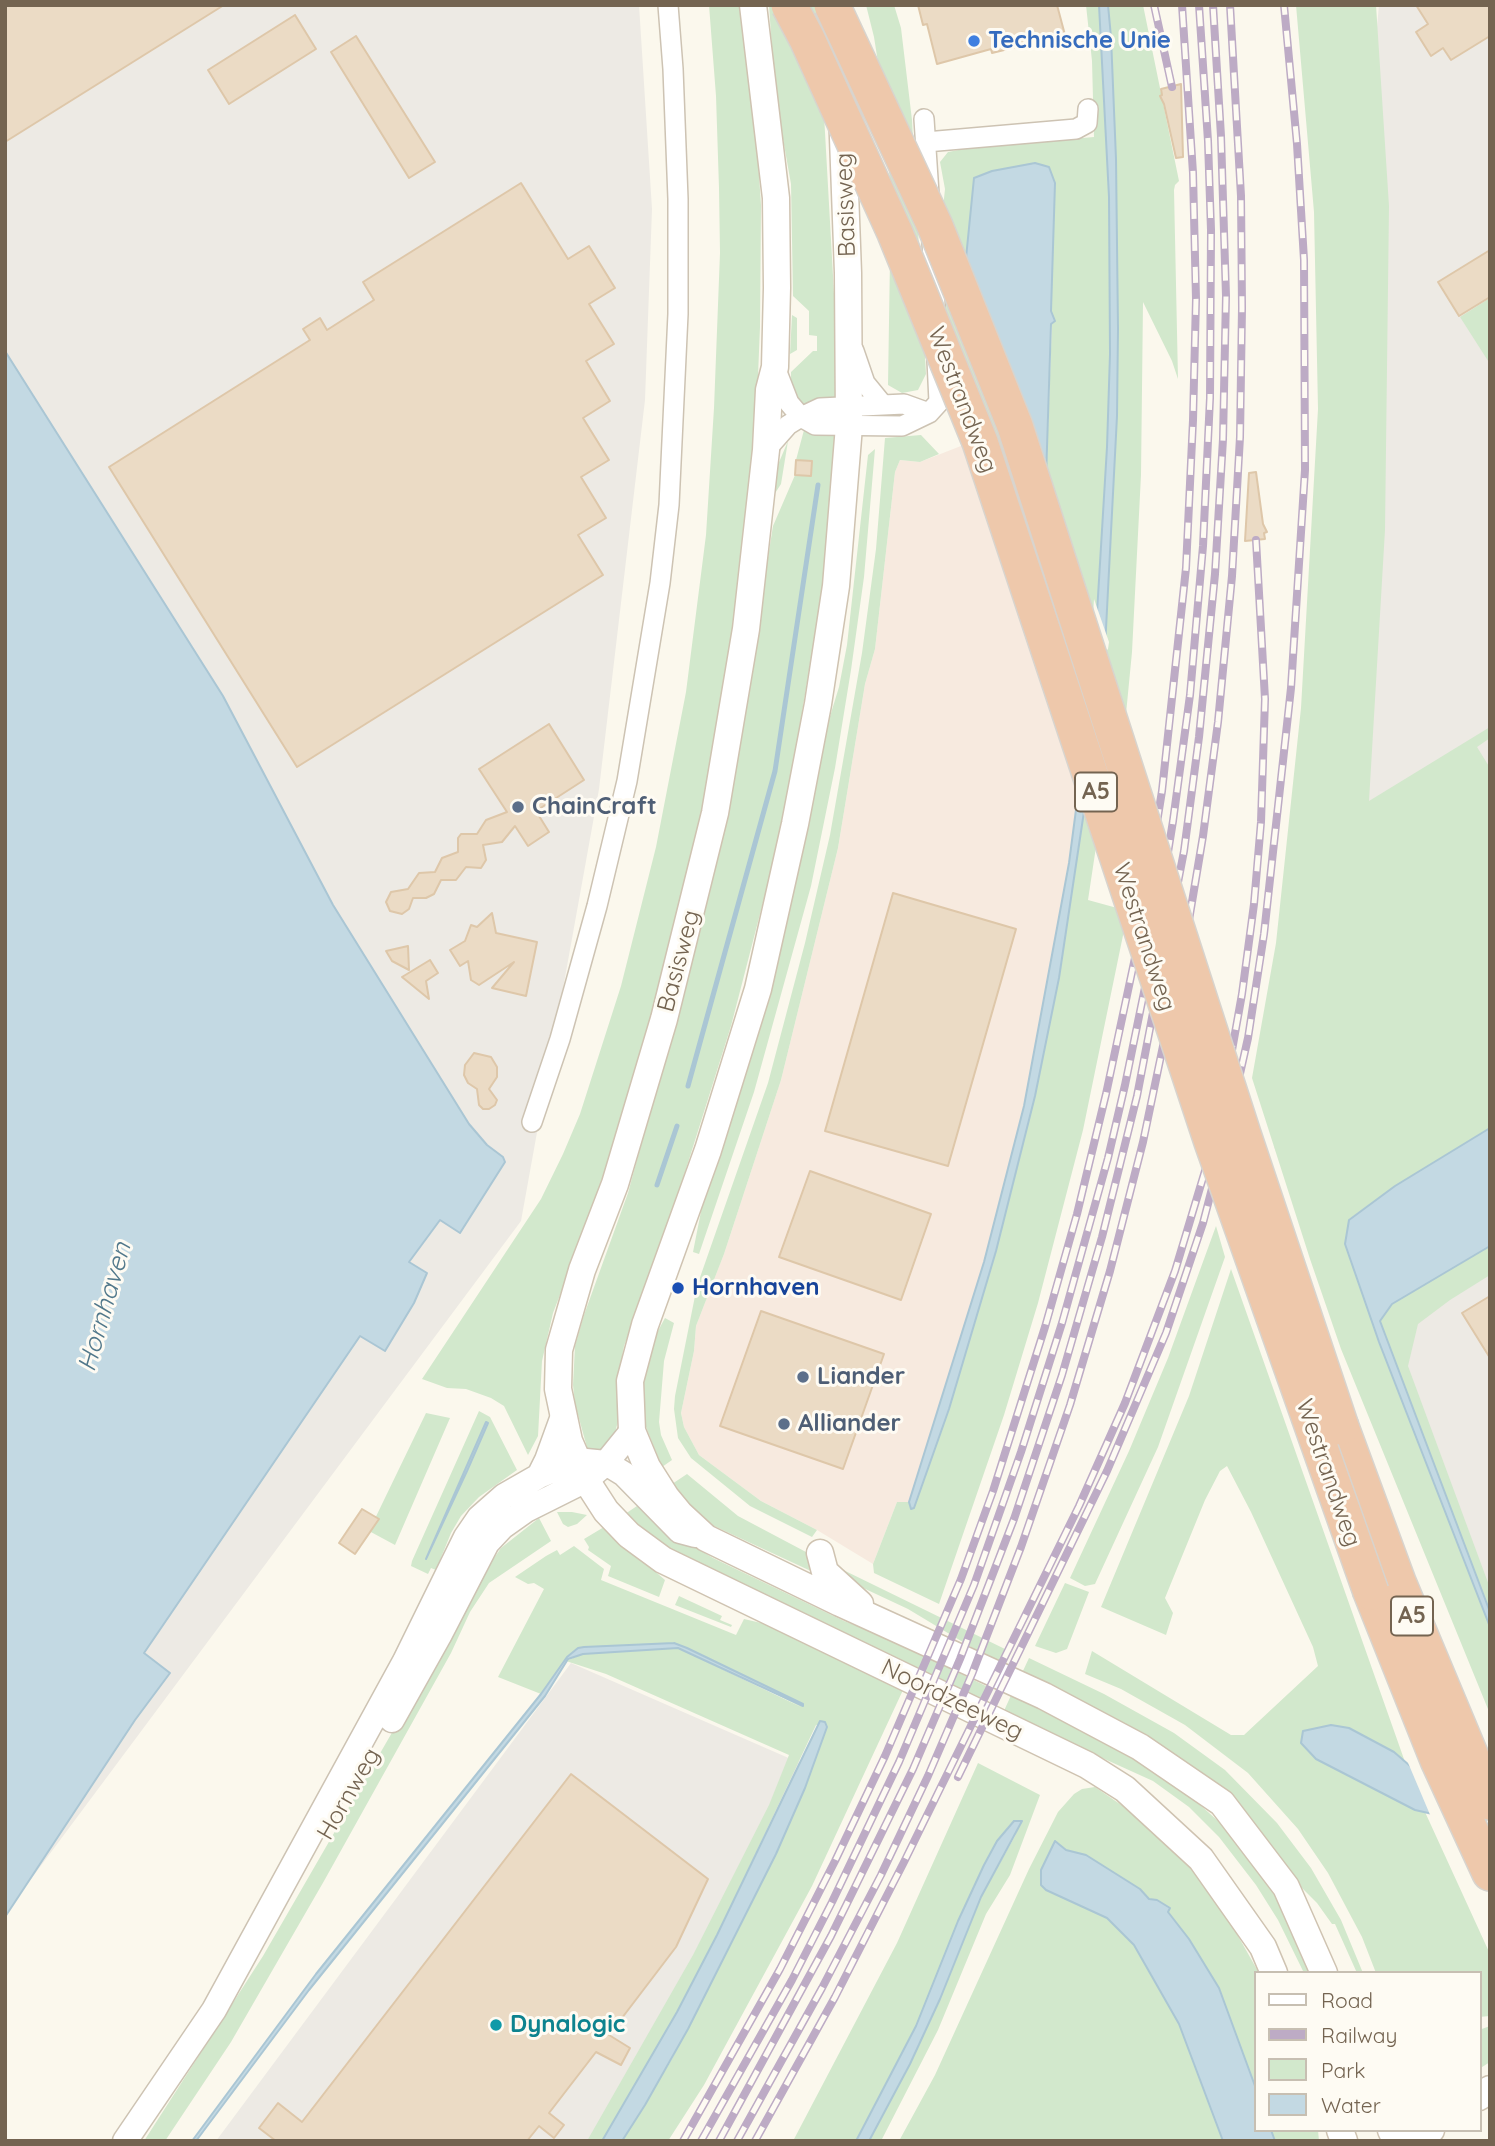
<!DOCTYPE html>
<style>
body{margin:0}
#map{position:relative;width:1495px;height:2146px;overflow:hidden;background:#fbf8ed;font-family:Quicksand,sans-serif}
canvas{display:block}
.frame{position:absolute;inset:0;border:7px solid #746451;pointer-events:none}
.legend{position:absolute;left:1254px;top:1971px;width:228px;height:161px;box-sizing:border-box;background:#fefbf3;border:2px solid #c7bfb2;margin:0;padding:9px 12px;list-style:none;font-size:21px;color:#746451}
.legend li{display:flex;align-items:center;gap:14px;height:35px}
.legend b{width:35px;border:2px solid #c7bfb2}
</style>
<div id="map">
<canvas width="1495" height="2146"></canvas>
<div class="frame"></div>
<ul class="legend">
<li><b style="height:9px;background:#fff"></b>Road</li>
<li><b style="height:9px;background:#bdabc5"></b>Railway</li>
<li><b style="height:19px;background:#d2e8cc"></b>Park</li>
<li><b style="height:19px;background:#c3d9e3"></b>Water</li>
</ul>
</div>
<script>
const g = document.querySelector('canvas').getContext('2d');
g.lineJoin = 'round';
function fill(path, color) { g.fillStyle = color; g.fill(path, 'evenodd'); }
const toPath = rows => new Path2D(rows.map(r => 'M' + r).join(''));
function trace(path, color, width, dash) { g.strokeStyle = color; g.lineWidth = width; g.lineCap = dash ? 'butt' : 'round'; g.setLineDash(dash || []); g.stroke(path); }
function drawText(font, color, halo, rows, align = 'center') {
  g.font = font + ' Quicksand,sans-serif'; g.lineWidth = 6; g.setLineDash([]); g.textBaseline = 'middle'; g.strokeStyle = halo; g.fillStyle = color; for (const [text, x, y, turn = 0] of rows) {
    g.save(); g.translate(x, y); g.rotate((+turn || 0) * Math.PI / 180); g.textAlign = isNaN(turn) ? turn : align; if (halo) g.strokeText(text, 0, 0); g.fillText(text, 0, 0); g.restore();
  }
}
fill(toPath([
 [966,444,1088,710,1087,726,1069,863,1024,1106,984,1262,909,1502,897,1502,873,1564,817,1530,761,1501,699,1455,684,1427,681,1413,694,1351,696,1326,724,1254,781,1080,838,848,865,684,875,649,895,472,900,460,920,462]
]), '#f7eadf');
fill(toPath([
 [5,5,639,5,652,209,645,400,599,789,521,1221,5,1914],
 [1379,5,1490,5,1490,1645,1274,1147],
 [571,1663,800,1763,618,2141,216,2141]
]), '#edeae4');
fill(toPath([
 [709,5,742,5,753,85,761,205,760,327,756,425,729,671,704,815,663,984,635,1080,583,1235,553,1313,542,1361,538,1436,528,1455,504,1406,491,1398,466,1389,447,1388,422,1379,541,1199,563,1154,580,1114,621,986,656,847,686,692,706,535,714,408,720,253,719,188,716,96],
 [769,5,818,5,818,7,840,401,820,398,800,406,791,387,791,372,813,351,817,351,817,336,809,335,809,311,793,296,791,184,775,94],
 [866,5,894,5,901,28,912,120,926,374,918,390,902,393,888,385,891,195,882,88,874,37],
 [1086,5,1099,5,1103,70,1109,197,1110,354,1107,447,1114,449,1118,329,1116,159,1108,5,1143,5,1179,181,1175,185,1174,190,1178,379,1172,361,1143,302,1141,475,1132,652,1126,714,1116,714,1088,900,1128,911,1083,1130,1038,1303,1004,1415,939,1604,874,1573,873,1564,897,1502,909,1502,910,1506,949,1408,996,1251,1035,1096,1059,978,1097,726,1087,726,1087,710,1056,706,946,386,943,208,945,189,940,162,948,152,969,148,1094,137,1092,61],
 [1035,163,1049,167,1052,322,1044,540,961,338,959,328,974,178,992,171],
 [1296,5,1376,5,1389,206,1385,530,1369,801,1490,727,1490,738,1477,747,1490,768,1490,1128,1395,1186,1349,1219,1345,1244,1379,1343,1490,1627,1490,1714,1341,1349,1310,1259,1252,1078,1276,943,1301,708,1318,409,1314,212],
 [1490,298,1490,364,1460,317],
 [792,315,797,318,797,350,790,354],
 [804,430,816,434,839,435,822,590,793,768,775,856,731,1026,675,1204,624,1346,621,1362,618,1421,615,1433,605,1450,588,1451,575,1404,573,1385,575,1346,584,1315,628,1193,708,898,734,771,773,526,795,475,811,476,812,461,796,460],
 [921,435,939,454,920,462,900,460,895,472,875,649,865,684,838,848,781,1080,724,1254,696,1326,694,1351,681,1413,684,1427,699,1455,761,1501,817,1530,812,1537,750,1506,691,1458,678,1438,674,1409,675,1396,697,1286,768,1083,805,943,830,835,862,653,876,549,885,438],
 [788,441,781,484,772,498,777,467],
 [875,449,864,577,851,670,835,768,811,886,754,1092,699,1254,693,1252,706,1186,824,736,839,687,847,645,868,455],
 [1216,1226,1225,1257,1158,1447,1095,1584,1085,1586,1070,1578,1129,1451,1168,1358],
 [1490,1246,1490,1275,1450,1300,1418,1324,1408,1366,1490,1588,1490,1612,1380,1321,1392,1304],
 [1231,1269,1405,1762,1394,1752,1349,1728,1400,1801,1425,1812,1490,1954,1490,2016,1479,2017,1479,1973,1376,1973,1362,1937,1328,1873,1298,1829,1248,1773,1185,1725,1121,1689,1085,1674,1092,1651,1231,1735,1244,1735,1318,1666,1313,1647,1251,1512,1227,1466,1220,1471,1205,1500,1165,1598,1173,1613,1166,1635,1101,1607,1189,1396],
 [665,1318,674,1323,664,1361,659,1422,661,1435,672,1460,662,1467,646,1427,643,1408,642,1377,647,1351],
 [479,1411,490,1417,517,1470,479,1497,461,1516,451,1533,436,1570,431,1568,428,1574,411,1566,412,1561],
 [426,1413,450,1418,395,1545,369,1531],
 [687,1474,738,1516,806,1552,813,1572,714,1526,684,1499,672,1484],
 [643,1502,683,1540,713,1558,844,1621,931,1655,951,1669,992,1689,985,1703,660,1545,625,1514],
 [557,1512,572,1512,587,1515,577,1524,568,1527,563,1524],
 [539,1518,551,1541,489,1583,470,1612,451,1653,324,1881,231,2042,165,2141,144,2141,263,1956,401,1717,436,1667,487,1568,501,1548],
 [604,1527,665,1580,659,1597,608,1576,611,1566,588,1550,589,1547,584,1539],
 [574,1546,604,1569,601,1580,736,1635,744,1619,774,1626,903,1690,812,1886,704,2085,668,2141,622,2141,672,2059,805,1788,827,1724,816,1725,717,1935,677,2012,602,2141,587,2141,693,1955,769,1805,789,1755,606,1674,566,1661,583,1654,678,1648,801,1707,687,1648,674,1643,584,1647,567,1657,541,1694,498,1677,544,1589,534,1583,528,1584,515,1577,546,1556,557,1550,560,1555],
 [833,1565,1007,1650,1001,1665,908,1609,844,1579],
 [1065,1583,1089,1592,1067,1649,1056,1653,1035,1646],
 [679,1596,722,1616,720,1620,732,1625,731,1627,675,1605],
 [1029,1658,1104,1694,1174,1733,1225,1770,1277,1823,1311,1868,1341,1920,1363,1973,1357,1973,1335,1924,1332,1924,1317,1903,1300,1886,1280,1857,1247,1816,1022,1673],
 [1013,1691,1130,1755,1190,1796,1217,1820,1243,1847,1284,1902,1318,1973,1304,1973,1278,1920,1256,1885,1219,1837,1189,1807,1153,1781,1003,1713],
 [978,1763,1040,1795,1010,1875,986,1914,938,2030,881,2141,869,2141,910,2064,940,1999,981,1897,1015,1836,1021,1821,1019,1820,1008,1827,984,1865,958,1921,916,2026,856,2141,793,2141,897,1943],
 [1095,1787,1133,1813,1196,1874,1225,1913,1259,1973,1255,1973,1255,2130,1318,2130,1319,2141,899,2141,935,2075,1029,1869,1058,1812,1074,1794,1082,1789],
 [1490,2026,1490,2062,1479,2069,1479,2030]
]), '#d2e8cc');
const water = toPath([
 [1099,5,1108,5,1111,37,1116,159,1118,329,1117,416,1105,648,1095,646,1107,447,1110,354,1109,197,1099,5],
 [1035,163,1049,167,1055,183,1051,311,1055,321,1051,324,1044,540,959,328,974,178,992,171,1035,163],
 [5,351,223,696,333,905,469,1124,487,1145,503,1157,505,1162,460,1233,440,1220,409,1262,427,1273,414,1303,385,1351,360,1336,144,1653,170,1673,135,1720,5,1917,5,351],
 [1097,725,1059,978,1035,1096,996,1251,949,1409,914,1508,911,1509,909,1502,984,1262,1024,1106,1069,863,1087,726,1097,725],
 [1490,1128,1490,1246,1392,1304,1380,1321,1490,1612,1490,1627,1379,1342,1345,1244,1349,1220,1395,1186,1490,1128],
 [486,1422,488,1423,467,1471,426,1559,486,1422],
 [674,1643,687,1648,803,1704,803,1706,678,1648,583,1654,568,1659,545,1696,309,1990,196,2141,192,2141,316,1974,541,1694,567,1657,578,1648,584,1647,674,1643],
 [820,1721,825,1722,827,1727,805,1788,776,1854,688,2029,645,2105,622,2141,602,2141,677,2012,717,1935,820,1721],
 [1331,1725,1349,1728,1394,1752,1432,1785,1437,1815,1415,1810,1316,1759,1301,1743,1303,1731,1331,1725],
 [1014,1821,1022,1821,981,1897,940,1999,910,2064,869,2141,856,2141,916,2026,958,1921,984,1865,997,1841,1014,1821],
 [1055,1841,1066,1850,1086,1855,1140,1889,1149,1899,1157,1900,1170,1908,1168,1912,1189,1939,1219,1988,1255,2086,1255,2130,1271,2130,1275,2141,1223,2141,1179,2024,1134,1945,1107,1918,1046,1890,1041,1885,1041,1870,1055,1841]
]);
fill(water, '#c3d9e3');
trace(water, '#aac6d4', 2);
fill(toPath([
 [1094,599,1109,642,1108,649,1106,651,1091,647],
 [1406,1758,1435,1783,1440,1815,1438,1818,1431,1817]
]), '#fbf8ed');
trace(toPath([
 [688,1086,775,771,818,485],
 [657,1185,677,1126]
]), '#aac6d4', 5);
const building = toPath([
 [5,5,224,5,5,142,5,5],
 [918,5,1057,5,1065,35,992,53,991,49,937,64,927,24,923,25,918,5],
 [1416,5,1490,5,1490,36,1451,60,1443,48,1431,56,1416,32,1428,24,1416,5],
 [295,15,316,49,229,104,208,70,295,15],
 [356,36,435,162,409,178,331,52,356,36],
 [1181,84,1183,157,1176,158,1164,104,1160,96,1162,95,1161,89,1181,84],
 [521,183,568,259,589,246,615,288,589,304,614,344,586,361,610,401,583,418,609,460,581,477,606,518,578,535,603,575,297,767,109,467,310,340,303,329,320,318,327,330,374,300,363,282,521,183],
 [1490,250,1490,297,1459,316,1438,282,1490,250],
 [796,460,812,461,811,476,795,475,796,460],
 [1256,472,1263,524,1267,532,1264,533,1265,539,1245,541,1249,473,1256,472],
 [549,724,584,780,536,811,549,832,528,846,515,826,502,842,483,845,486,860,481,868,466,867,456,880,441,880,434,894,426,898,413,898,409,909,402,914,390,911,386,902,391,892,408,889,419,873,435,872,442,858,458,852,458,838,461,834,477,834,486,820,507,812,479,769,549,724],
 [893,893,1016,929,948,1166,825,1131,893,893],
 [492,913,496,933,537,942,526,996,492,988,514,962,479,985,471,980,468,961,460,966,450,950,465,941,471,925,477,927,492,913],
 [408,946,409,970,392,961,386,951,408,946],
 [430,960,438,973,426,981,429,999,402,977,430,960],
 [474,1053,491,1057,497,1067,497,1077,489,1089,497,1100,495,1105,489,1109,483,1109,479,1105,477,1089,468,1083,464,1075,465,1065,474,1053],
 [810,1171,931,1214,901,1300,779,1257,810,1171],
 [1490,1296,1490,1358,1462,1313,1490,1296],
 [761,1311,884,1354,843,1469,720,1426,761,1311],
 [362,1509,379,1519,355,1554,339,1543,362,1509],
 [571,1774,708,1879,676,1947,609,2035,630,2048,621,2065,596,2052,549,2113,564,2125,554,2138,539,2126,527,2141,276,2141,259,2128,278,2103,302,2122,571,1774]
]);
fill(building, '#ebdbc5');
trace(building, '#dec7a9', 2);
const minor = toPath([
 [924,119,929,194],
 [926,142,1076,129,1087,123,1088,109],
 [932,241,935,306],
 [854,351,865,383,883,405],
 [775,367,789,403,801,417,815,425,902,426,929,413,939,402,937,360],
 [766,450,788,425,801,417,820,408,904,404,929,413],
 [532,1122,560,1039,597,906,627,781,660,583,669,505,678,314,678,199,673,69,668,5]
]);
const tertiary = toPath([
 [539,1476,547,1460,563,1416],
 [392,1720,439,1636,487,1543,502,1527,526,1510,586,1480,606,1463,632,1431],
 [125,2141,214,2010,405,1661,466,1537,479,1518,504,1496,539,1476,576,1460,606,1463,624,1474,680,1531,695,1535]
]);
const secondary = toPath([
 [753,5,776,198,777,288,775,367,769,390,766,450,746,629,715,813,664,1019,615,1184,582,1270,559,1350,558,1389,569,1441,586,1480,606,1511,629,1535,663,1560,1087,1765,1125,1789,1201,1859,1263,1947,1274,1973],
 [830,20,841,84,848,273,849,426,836,586,818,704,795,824,758,989,708,1150,645,1325,630,1381,632,1431,647,1467,666,1497,680,1514,706,1538,840,1603,1044,1696,1140,1747,1222,1803,1286,1887,1324,1973],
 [820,1553,825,1572,860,1604],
 [1479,2097,1490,2089],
 [1340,2130,1344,2141],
 [1391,2130,1396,2141],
 [1414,2141,1431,2130]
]);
const motorway = toPath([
 [1341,1427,1398,1582,1490,1802],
 [1371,1592,1438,1760,1490,1873]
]);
trace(minor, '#cdc3b3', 22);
trace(tertiary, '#cdc3b3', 27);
trace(secondary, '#cfc3b1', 29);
trace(motorway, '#d8d4ce', 38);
trace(minor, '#fff', 19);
trace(tertiary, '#fff', 24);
trace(secondary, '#fff', 26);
trace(motorway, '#eec8ab', 35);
const rail = toPath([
 [1154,5,1172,87],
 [958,1777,1107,1471,1166,1333,1203,1223,1228,1127,1248,1038,1264,934,1291,688,1305,470,1304,260,1297,144,1284,5],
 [683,2141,780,1969,835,1861,885,1756,961,1579,993,1491,1045,1327,1077,1214,1106,1094,1136,953,1162,791,1186,568,1193,420,1196,299,1193,173,1182,5],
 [701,2141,792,1980,832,1902,899,1762,974,1585,1021,1452,1062,1323,1108,1158,1125,1085,1151,958,1173,821,1190,695,1203,546,1210,398,1211,230,1208,141,1199,5],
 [719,2141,831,1936,913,1769,960,1659,1014,1519,1062,1375,1102,1237,1137,1096,1184,851,1199,737,1215,574,1223,439,1226,296,1221,136,1213,5],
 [737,2141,822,1988,881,1875,928,1776,972,1674,1021,1547,1070,1405,1110,1271,1143,1142,1188,926,1203,836,1218,722,1232,576,1240,437,1242,308,1241,196,1230,5],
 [755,2141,835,1997,904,1862,1079,1506,1125,1403,1175,1271,1208,1161,1224,1095,1242,994,1254,904,1261,822,1265,699,1256,540]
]);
trace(rail, '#bdabc5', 8);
trace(rail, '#fefbf3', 5, [16]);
const motorwayBridge = toPath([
 [789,5,807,39,895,233,980,442,1212,1142,1371,1592],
 [832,5,935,226,1015,426,1243,1134,1341,1427]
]);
trace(motorwayBridge, '#d8d4ce', 38, []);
trace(motorwayBridge, '#eec8ab', 35);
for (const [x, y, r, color] of [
 [974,41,7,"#3f7fe0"],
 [518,807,7,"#5c6f8a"],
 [678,1288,7,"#1a4fb4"],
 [803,1377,7,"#5c6f8a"],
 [784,1424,7,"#5c6f8a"],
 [496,2025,7,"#0f9aa8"]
]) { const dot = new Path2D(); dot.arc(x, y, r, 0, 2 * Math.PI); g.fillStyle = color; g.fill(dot); trace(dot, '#fefbf3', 2.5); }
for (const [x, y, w] of [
 [1096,792,42],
 [1412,1616,42]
]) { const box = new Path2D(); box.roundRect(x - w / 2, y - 19.5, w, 39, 5); g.fillStyle = '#fefbf3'; g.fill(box); trace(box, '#746451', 2); }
drawText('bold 23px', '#746451', null, [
 ["A5",1096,792],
 ["A5",1412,1616]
]);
drawText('bold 24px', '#366cbe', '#fefbf3', [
 ["Technische Unie",988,41]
], 'left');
drawText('24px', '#746451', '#fefbf3', [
 ["Basisweg",846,205,-92],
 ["Westrandweg",962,400,69],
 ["Westrandweg",1144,937,72],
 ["Basisweg",679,961,-75],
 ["Westrandweg",1328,1473,71],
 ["Noordzeeweg",952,1700,26],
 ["Hornweg",349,1794,-60]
]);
drawText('bold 24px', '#4e5e75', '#fefbf3', [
 ["ChainCraft",532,807],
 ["Liander",817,1377],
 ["Alliander",798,1424]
], 'left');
drawText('bold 24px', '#164399', '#fefbf3', [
 ["Hornhaven",692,1288]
], 'left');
drawText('bold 24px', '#0d838f', '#fefbf3', [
 ["Dynalogic",510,2025]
], 'left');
drawText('italic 26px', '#51788b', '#fefbf3', [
 ["Hornhaven",105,1307,-74]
]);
</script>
